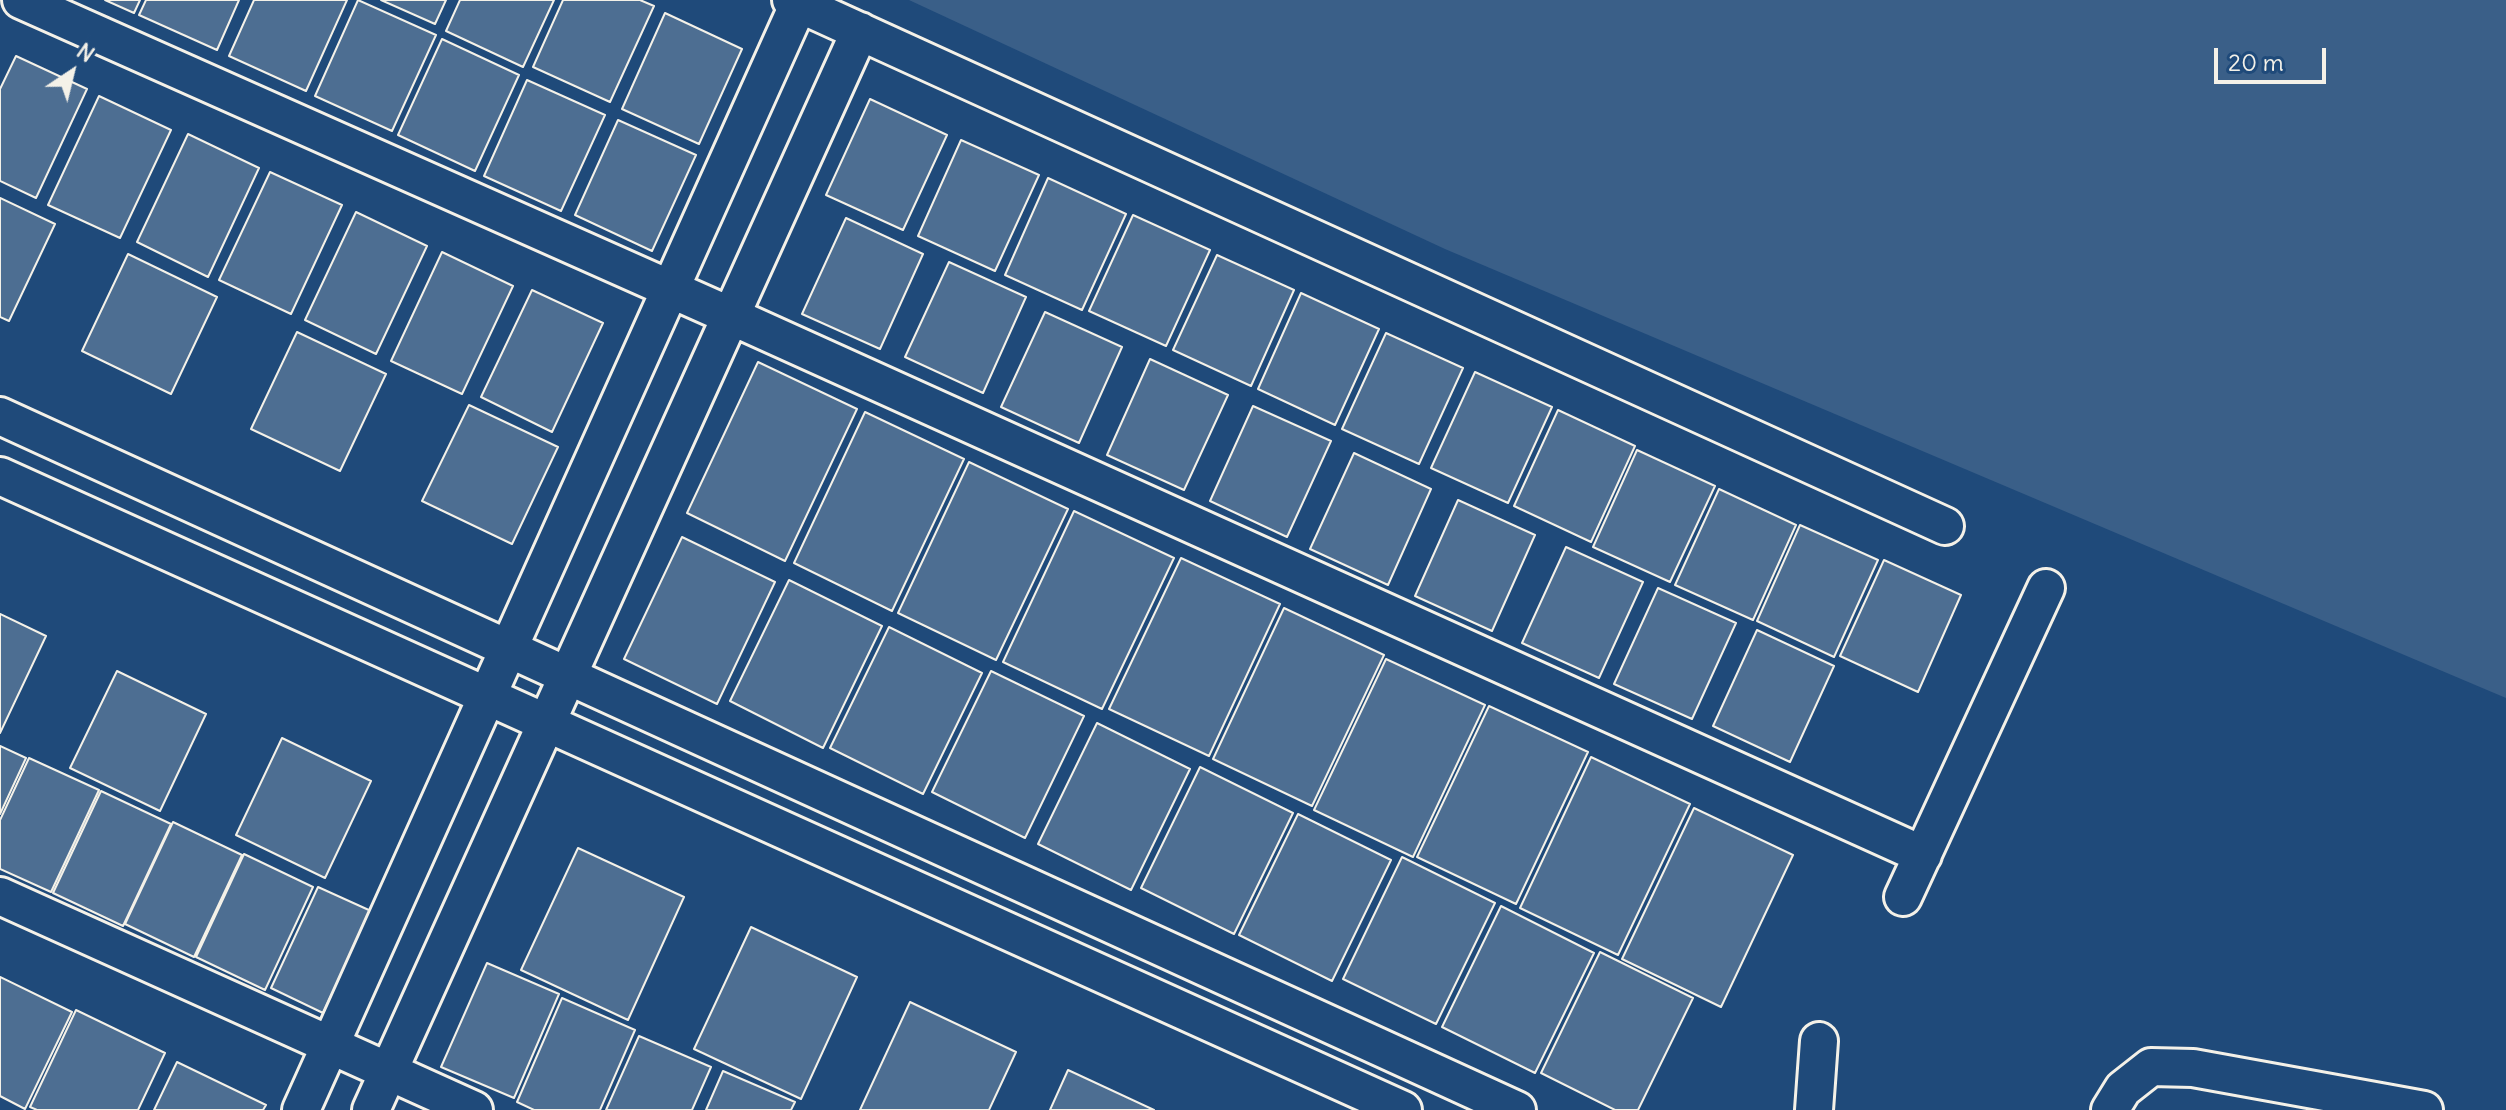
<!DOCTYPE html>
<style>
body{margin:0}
#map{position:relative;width:2506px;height:1110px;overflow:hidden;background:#1f4a7a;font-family:Delius,sans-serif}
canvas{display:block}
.north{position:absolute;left:32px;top:32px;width:80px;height:80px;-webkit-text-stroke:6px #1f4a7a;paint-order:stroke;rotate:35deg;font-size:22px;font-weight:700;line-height:32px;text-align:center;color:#f4f1e8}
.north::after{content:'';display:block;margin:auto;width:28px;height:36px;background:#f4f1e8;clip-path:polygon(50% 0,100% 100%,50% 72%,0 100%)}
.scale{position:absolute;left:2214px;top:48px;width:112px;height:36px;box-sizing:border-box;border:4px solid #f4f1e8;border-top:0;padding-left:10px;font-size:24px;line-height:28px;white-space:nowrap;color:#f4f1e8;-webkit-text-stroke:6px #1f4a7a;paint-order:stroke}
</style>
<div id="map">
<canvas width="2506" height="1110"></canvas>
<div class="north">N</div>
<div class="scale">20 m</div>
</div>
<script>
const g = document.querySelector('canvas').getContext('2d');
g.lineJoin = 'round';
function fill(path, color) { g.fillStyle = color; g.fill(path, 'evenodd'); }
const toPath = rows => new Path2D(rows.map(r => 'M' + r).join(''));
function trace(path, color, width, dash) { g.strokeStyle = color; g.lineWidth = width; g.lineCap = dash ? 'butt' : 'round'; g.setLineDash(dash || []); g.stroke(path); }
fill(toPath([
 [909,0,2506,0,2506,698,1445,249]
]), '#3a5f88');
const building = toPath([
 [105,0,140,0,134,13,105,0],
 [146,0,239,0,217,50,139,15,146,0],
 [254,0,347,0,306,91,229,56,254,0],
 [358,0,436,35,392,131,315,96,358,0],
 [381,0,446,0,435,24,381,0],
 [460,0,554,0,523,67,446,31,460,0],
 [563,0,640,0,654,6,610,102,533,67,563,0],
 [665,13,742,49,699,144,622,109,665,13],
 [442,39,519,75,475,171,398,135,442,39],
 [16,56,87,89,36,198,0,181,0,89,16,56],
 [527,80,605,115,561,211,484,176,527,80],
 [99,96,171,130,120,238,48,205,99,96],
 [870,99,947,135,903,230,826,195,870,99],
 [618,120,696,155,652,251,575,215,618,120],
 [188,134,259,168,208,277,137,242,188,134],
 [961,140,1039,175,995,271,918,236,961,140],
 [270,172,342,205,291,314,219,280,270,172],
 [1048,178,1126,214,1082,310,1005,275,1048,178],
 [0,198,55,224,9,321,0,317,0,198],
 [356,212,427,246,376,354,305,320,356,212],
 [1133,215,1210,250,1166,346,1089,311,1133,215],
 [846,218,923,254,880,349,802,314,846,218],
 [442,252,513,286,462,394,391,361,442,252],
 [128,254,217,297,171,394,82,351,128,254],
 [1217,255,1294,290,1251,386,1173,350,1217,255],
 [949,262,1026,297,983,393,905,357,949,262],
 [532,290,603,323,552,432,481,397,532,290],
 [1301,293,1379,329,1335,425,1258,389,1301,293],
 [1045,312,1122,347,1079,443,1001,407,1045,312],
 [297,332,386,374,340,471,251,429,297,332],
 [1386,333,1463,368,1419,464,1342,429,1386,333],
 [1150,359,1228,395,1184,490,1107,455,1150,359],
 [758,362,857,409,785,561,687,513,758,362],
 [1475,372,1552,407,1508,503,1431,468,1475,372],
 [469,405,558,447,512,544,422,501,469,405],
 [1253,406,1331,441,1287,537,1210,501,1253,406],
 [1558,410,1635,446,1591,542,1514,506,1558,410],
 [865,412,964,459,892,611,794,563,865,412],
 [1637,450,1715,486,1670,582,1593,547,1637,450],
 [1354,453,1431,489,1388,585,1310,549,1354,453],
 [969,462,1068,509,996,660,898,613,969,462],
 [1719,489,1796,525,1753,620,1675,585,1719,489],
 [1458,500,1535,535,1492,631,1415,596,1458,500],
 [1074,511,1174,558,1102,709,1003,662,1074,511],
 [1800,525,1878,560,1834,657,1757,621,1800,525],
 [682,537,775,582,717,704,624,659,682,537],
 [1566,547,1643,582,1599,678,1522,643,1566,547],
 [1181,558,1280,604,1209,756,1109,709,1181,558],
 [1884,560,1961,595,1918,692,1840,656,1884,560],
 [789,580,882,626,823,748,730,701,789,580],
 [1658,588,1736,623,1692,719,1614,684,1658,588],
 [1284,608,1384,655,1312,806,1213,759,1284,608],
 [0,614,46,636,0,733,0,614],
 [889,627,982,673,923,794,830,748,889,627],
 [1757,630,1834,666,1790,762,1713,726,1757,630],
 [1386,659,1485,705,1413,857,1314,810,1386,659],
 [117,671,206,714,160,811,70,768,117,671],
 [991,671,1084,716,1025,838,932,792,991,671],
 [1489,706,1588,752,1516,904,1417,857,1489,706],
 [1097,723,1190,769,1131,890,1038,844,1097,723],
 [282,738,371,781,325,878,236,835,282,738],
 [0,746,26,758,0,814,0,746],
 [1591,757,1690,804,1618,955,1520,908,1591,757],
 [29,758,99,790,51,892,0,869,0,820,29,758],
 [1200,767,1293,813,1234,934,1141,888,1200,767],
 [101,791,171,824,123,926,53,893,101,791],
 [1694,808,1793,855,1721,1007,1622,959,1694,808],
 [1298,814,1391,860,1332,981,1239,935,1298,814],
 [173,822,242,855,194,957,125,924,173,822],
 [578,848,684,897,628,1020,521,970,578,848],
 [244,854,313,887,265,990,196,957,244,854],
 [1402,857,1495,903,1436,1024,1343,979,1402,857],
 [318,887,371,911,323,1013,271,988,318,887],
 [1501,906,1594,953,1535,1073,1442,1027,1501,906],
 [751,927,857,977,801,1099,694,1049,751,927],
 [1600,952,1693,998,1638,1110,1615,1110,1541,1073,1600,952],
 [487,963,559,994,514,1098,441,1067,487,963],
 [0,977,72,1012,25,1109,0,1096,0,977],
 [562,998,635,1030,600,1110,534,1110,517,1102,562,998],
 [910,1002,1016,1052,989,1110,860,1110,910,1002],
 [76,1010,165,1053,138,1110,37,1110,30,1107,76,1010],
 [639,1036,711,1067,692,1110,606,1110,639,1036],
 [177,1062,266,1105,263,1110,154,1110,177,1062],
 [1068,1070,1154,1110,1050,1110,1068,1070],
 [723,1071,795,1102,791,1110,706,1110,723,1071]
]);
fill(building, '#4d6e92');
trace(building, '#f4f1e8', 2);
const minor = toPath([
 [21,0,731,316,1923,855],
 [791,0,1945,526],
 [0,416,1517,1110],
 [0,476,1403,1110],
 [0,896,474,1110],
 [1903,897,2046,588],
 [301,1110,799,3],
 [371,1110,860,31],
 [1814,1110,1819,1041],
 [2110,1110,2123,1089,2151,1067,2193,1068,2424,1110]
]);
trace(minor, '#f4f1e8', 42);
trace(minor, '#1f4a7a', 36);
</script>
